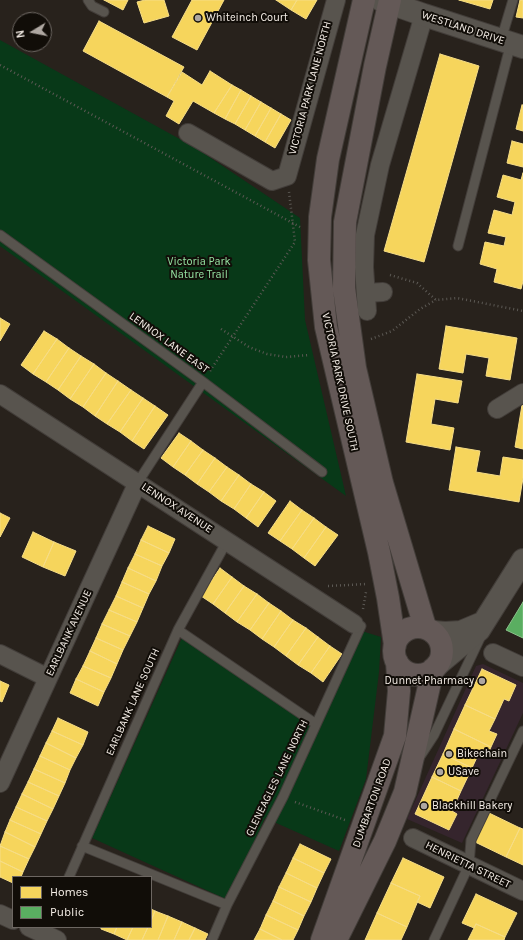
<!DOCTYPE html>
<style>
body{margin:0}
#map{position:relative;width:523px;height:940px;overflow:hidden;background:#28221c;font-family:Karla,sans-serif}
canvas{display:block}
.legend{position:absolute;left:12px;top:876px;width:140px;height:52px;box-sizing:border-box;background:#110d08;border:1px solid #6d6762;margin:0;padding:5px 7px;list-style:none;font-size:12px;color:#f6efe8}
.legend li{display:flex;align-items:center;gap:8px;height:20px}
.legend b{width:20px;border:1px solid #6d6762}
.north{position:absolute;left:12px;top:12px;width:40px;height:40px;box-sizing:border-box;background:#110d08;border:1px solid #6d6762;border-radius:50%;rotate:260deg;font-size:11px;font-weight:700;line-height:16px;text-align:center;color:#f6efe8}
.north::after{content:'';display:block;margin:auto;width:14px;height:18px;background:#aea7a1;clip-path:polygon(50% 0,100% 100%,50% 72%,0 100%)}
</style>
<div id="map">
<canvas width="523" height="940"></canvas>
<ul class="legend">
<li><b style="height:11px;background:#f6d55c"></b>Homes</li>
<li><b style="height:11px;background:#5aae61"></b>Public</li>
</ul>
<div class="north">N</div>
</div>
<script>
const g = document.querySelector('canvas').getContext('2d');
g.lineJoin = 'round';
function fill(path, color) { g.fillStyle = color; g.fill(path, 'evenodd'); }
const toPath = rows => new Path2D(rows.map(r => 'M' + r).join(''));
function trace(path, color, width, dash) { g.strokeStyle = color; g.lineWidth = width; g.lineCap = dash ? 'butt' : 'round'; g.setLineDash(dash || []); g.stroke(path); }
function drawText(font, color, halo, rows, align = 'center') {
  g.font = font + ' Karla,sans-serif'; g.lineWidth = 4; g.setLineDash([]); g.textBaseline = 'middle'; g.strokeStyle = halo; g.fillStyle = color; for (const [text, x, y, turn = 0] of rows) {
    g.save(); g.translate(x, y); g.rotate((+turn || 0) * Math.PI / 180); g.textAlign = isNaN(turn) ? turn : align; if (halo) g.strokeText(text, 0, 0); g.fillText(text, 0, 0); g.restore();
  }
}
fill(toPath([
 [483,664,523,683,523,713,462,843,407,819,476,666]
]), '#35252d');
fill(toPath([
 [0,40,196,148,300,218,305,320,346,496,0,246],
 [355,629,381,637,379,672,366,779,339,851,265,818,228,900,92,838,185,631,315,717]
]), '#083918');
const homes = toPath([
 [104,0,128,0,123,10,104,0],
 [145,0,164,0,169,16,144,23,137,2,145,0],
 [192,0,224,0,197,50,172,37,192,0],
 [276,0,297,0,291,10,276,0],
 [297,0,317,0,306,19,291,10,297,0],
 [459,0,493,0,490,9,459,0],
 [520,0,523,0,523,18,516,17,520,0],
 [99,21,184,67,167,97,83,51,99,21],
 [440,54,479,66,424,262,384,251,440,54],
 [210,71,232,85,214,113,193,101,179,124,166,116,174,101,167,97,182,72,202,85,210,71],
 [232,85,241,90,225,119,214,113,232,85],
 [241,90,251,96,235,124,225,119,241,90],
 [251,96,261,102,245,130,235,124,251,96],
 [261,102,271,108,255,136,245,130,261,102],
 [522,105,523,105,523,131,516,129,522,105],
 [271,108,281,114,265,142,255,136,271,108],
 [281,114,291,120,275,148,265,142,281,114],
 [512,141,523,144,523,167,507,163,512,141],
 [523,173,523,281,521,289,494,282,497,269,480,264,485,242,504,246,506,237,488,233,494,210,512,215,515,202,497,197,503,175,521,180,523,173],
 [0,318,10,324,0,341,0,318],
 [446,326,517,338,510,380,486,376,489,358,466,354,463,373,439,369,446,326],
 [44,331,57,339,33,374,21,365,44,331],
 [57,339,69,348,46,382,33,374,57,339],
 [69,348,81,356,58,390,46,382,69,348],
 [81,356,94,364,70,399,58,390,81,356],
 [94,364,106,373,83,407,70,399,94,364],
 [106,373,118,381,95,416,83,407,106,373],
 [417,374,462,381,458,403,435,399,431,424,454,428,450,450,406,442,417,374],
 [118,381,131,390,107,424,95,416,118,381],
 [131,390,143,398,120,432,107,424,131,390],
 [143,398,155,406,132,441,120,432,143,398],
 [522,405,523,406,523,449,515,447,522,405],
 [155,406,168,415,144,449,132,441,155,406],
 [179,433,191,441,173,467,161,458,179,433],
 [191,441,203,450,185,475,173,467,191,441],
 [456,447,480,451,476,472,500,476,503,457,523,460,523,478,519,502,449,490,456,447],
 [203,450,215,458,197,484,185,475,203,450],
 [215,458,227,467,209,492,197,484,215,458],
 [227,467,239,475,221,501,209,492,227,467],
 [239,475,251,484,234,509,221,501,239,475],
 [251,484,264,492,246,518,234,509,251,484],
 [264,492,276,501,258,527,246,518,264,492],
 [290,501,302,510,280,541,268,533,290,501],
 [302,510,314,518,292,549,280,541,302,510],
 [0,513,10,518,0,537,0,513],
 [314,518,326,527,304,558,292,549,314,518],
 [148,526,175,539,169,553,141,540,148,526],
 [326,527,338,535,315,566,304,558,326,527],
 [33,532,54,542,43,567,22,557,33,532],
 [141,540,169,553,162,566,135,554,141,540],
 [54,542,76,551,65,576,43,567,54,542],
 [135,554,162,566,156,581,128,568,135,554],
 [128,568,156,581,149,594,122,582,128,568],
 [220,568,232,577,213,604,201,596,220,568],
 [232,577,244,586,225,613,213,604,232,577],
 [122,582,149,594,143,608,116,596,122,582],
 [244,586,257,594,237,622,225,613,244,586],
 [257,594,269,603,250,630,237,622,257,594],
 [116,596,143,608,137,622,109,610,116,596],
 [269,603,281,611,262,639,250,630,269,603],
 [109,610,137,622,130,636,102,624,109,610],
 [281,611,293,620,274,647,262,639,281,611],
 [293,620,306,628,286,656,274,647,293,620],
 [102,624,130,636,123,650,96,638,102,624],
 [306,628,318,637,298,665,286,656,306,628],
 [318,637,330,646,311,673,298,665,318,637],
 [96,638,123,650,117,664,90,651,96,638],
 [330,646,342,654,323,682,311,673,330,646],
 [90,651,117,664,111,678,83,666,90,651],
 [83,666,111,678,104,692,76,679,83,666],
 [482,669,516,685,509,701,504,699,495,719,465,705,482,669],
 [76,679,104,692,98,706,70,693,76,679],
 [0,681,9,685,2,702,0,701,0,681],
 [465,705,495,719,489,731,497,734,491,747,454,729,465,705],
 [58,718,88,732,83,745,52,731,58,718],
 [454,729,491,747,487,756,479,753,472,768,443,754,454,729],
 [52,731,83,745,76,758,46,743,52,731],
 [46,743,76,758,70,770,40,756,46,743],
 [443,754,472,768,461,791,432,777,443,754],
 [40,756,70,770,65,783,34,769,40,756],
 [34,769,65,783,59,796,28,782,34,769],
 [432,777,461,791,452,811,457,814,449,830,415,814,432,777],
 [28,782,59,796,53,809,22,794,28,782],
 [22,794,53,809,47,821,16,807,22,794],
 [16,807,47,821,41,834,10,820,16,807],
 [489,813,520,828,506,857,475,842,489,813],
 [10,820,41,834,35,847,5,832,10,820],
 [520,828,523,829,523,865,506,857,520,828],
 [5,832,35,847,29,859,0,846,5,832],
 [300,844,331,859,324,873,293,858,300,844],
 [0,846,29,859,23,872,0,861,0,846],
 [293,858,324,873,317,888,286,873,293,858],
 [403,858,444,877,430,908,417,902,420,896,391,883,403,858],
 [0,861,23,872,21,877,13,877,13,883,0,877,0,861],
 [286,873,317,888,311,902,279,887,286,873],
 [391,883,420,896,407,927,377,913,391,883],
 [279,887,311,902,304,916,273,901,279,887],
 [476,894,517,913,505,937,476,924,474,928,462,923,476,894],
 [273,901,304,916,298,930,266,915,273,901],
 [151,909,155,911,151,921,151,909],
 [155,911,168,916,158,940,142,940,148,927,151,927,151,921,155,911],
 [377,913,407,927,401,940,365,940,377,913],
 [266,915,298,930,293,940,282,940,260,929,266,915],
 [168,916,182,922,174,940,158,940,168,916],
 [182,922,195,928,189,940,174,940,182,922],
 [476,924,505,937,504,940,468,940,476,924],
 [101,927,117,927,114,934,101,929,101,927],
 [117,927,133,927,127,940,114,934,117,927],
 [133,927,148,927,142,940,127,940,133,927],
 [195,928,208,934,205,940,189,940,195,928],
 [260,929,282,940,254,940,260,929]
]);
fill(homes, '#f6d55c');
trace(homes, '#f6dd86', 1);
const public = toPath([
 [523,602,523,638,506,630,523,602]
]);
fill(public, '#5aae61');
trace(public, '#89c28a', 1);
const service = toPath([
 [88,0,92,6,104,12],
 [501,40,513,0],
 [0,235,203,382,322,472],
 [458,246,511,43],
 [138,482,203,382],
 [178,630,316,724],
 [419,758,434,735,481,636],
 [82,846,227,905],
 [69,877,178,630,227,541],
 [212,940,227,905,283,797,361,626],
 [434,940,469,865,471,840,523,731]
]);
const minor = toPath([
 [188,133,272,181,287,176,336,0],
 [366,293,383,292],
 [367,311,364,267,365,235,380,165,424,15],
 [0,394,354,624],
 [497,409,523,393],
 [493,653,523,667],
 [0,654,48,678],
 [0,783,138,482],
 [413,838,523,891],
 [0,914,13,920],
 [29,927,57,940]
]);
const tertiary = toPath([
 [381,0,424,15,523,47],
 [433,632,445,633,461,632,480,624],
 [437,665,479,630,523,560]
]);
const primary = toPath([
 [364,0,328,159,320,217,319,260,326,327,379,552,388,598,395,645],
 [390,0,375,66,345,222,344,288,355,368,382,483,425,627],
 '394 651a24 24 0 1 1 48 0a24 24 0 1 1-48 0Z',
 [322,940,395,736,399,691,397,662],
 [336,940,385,841,405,792,433,669]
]);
trace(service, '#423d39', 11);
trace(minor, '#423d39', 20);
trace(tertiary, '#423d39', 24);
trace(primary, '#423d39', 24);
trace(toPath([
 [0,65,300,227],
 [390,275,417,283,436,300,457,298,523,311],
 [221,329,249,347,267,354,286,357,309,355],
 [371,339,392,331,420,309,436,300],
 [210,371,295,242,289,192],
 [328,586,367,584],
 [363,609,366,592],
 [295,802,345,820]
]), '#5c5954', 2.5, [1, 3]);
trace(service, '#58544e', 9);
trace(minor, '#58544e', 18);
trace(tertiary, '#58544e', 22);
trace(primary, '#645957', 22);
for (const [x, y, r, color] of [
 [198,18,4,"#aea7a1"],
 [482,681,4,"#aea7a1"],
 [449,754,4,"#aea7a1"],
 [440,772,4,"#aea7a1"],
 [424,806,4,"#aea7a1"]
]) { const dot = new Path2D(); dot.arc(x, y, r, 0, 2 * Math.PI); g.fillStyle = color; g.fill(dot); trace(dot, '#110d08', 1.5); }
drawText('11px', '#f6efe8', '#110d08', [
 ["Whiteinch Court",206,18],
 ["Dunnet Pharmacy",474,681,"right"],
 ["Bikechain",457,754],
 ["USave",448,772],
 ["Blackhill Bakery",432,806]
], 'left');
drawText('11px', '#f6efe8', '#110d08', [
 ["WESTLAND DRIVE",463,28,18],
 ["VICTORIA PARK LANE NORTH",310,88,-75],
 ["LENNOX LANE EAST",169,343,36],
 ["VICTORIA PARK DRIVE SOUTH",340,382,78],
 ["LENNOX AVENUE",177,508,33],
 ["EARLBANK AVENUE",69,633,-65],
 ["EARLBANK LANE SOUTH",133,702,-66],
 ["GLENEAGLES LANE NORTH",277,778,-64],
 ["DUMBARTON ROAD",372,803,-70],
 ["HENRIETTA STREET",468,865,26]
]);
drawText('11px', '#95e2a2', '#110d08', [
 ["Victoria Park",199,262],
 ["Nature Trail",199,275]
]);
</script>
